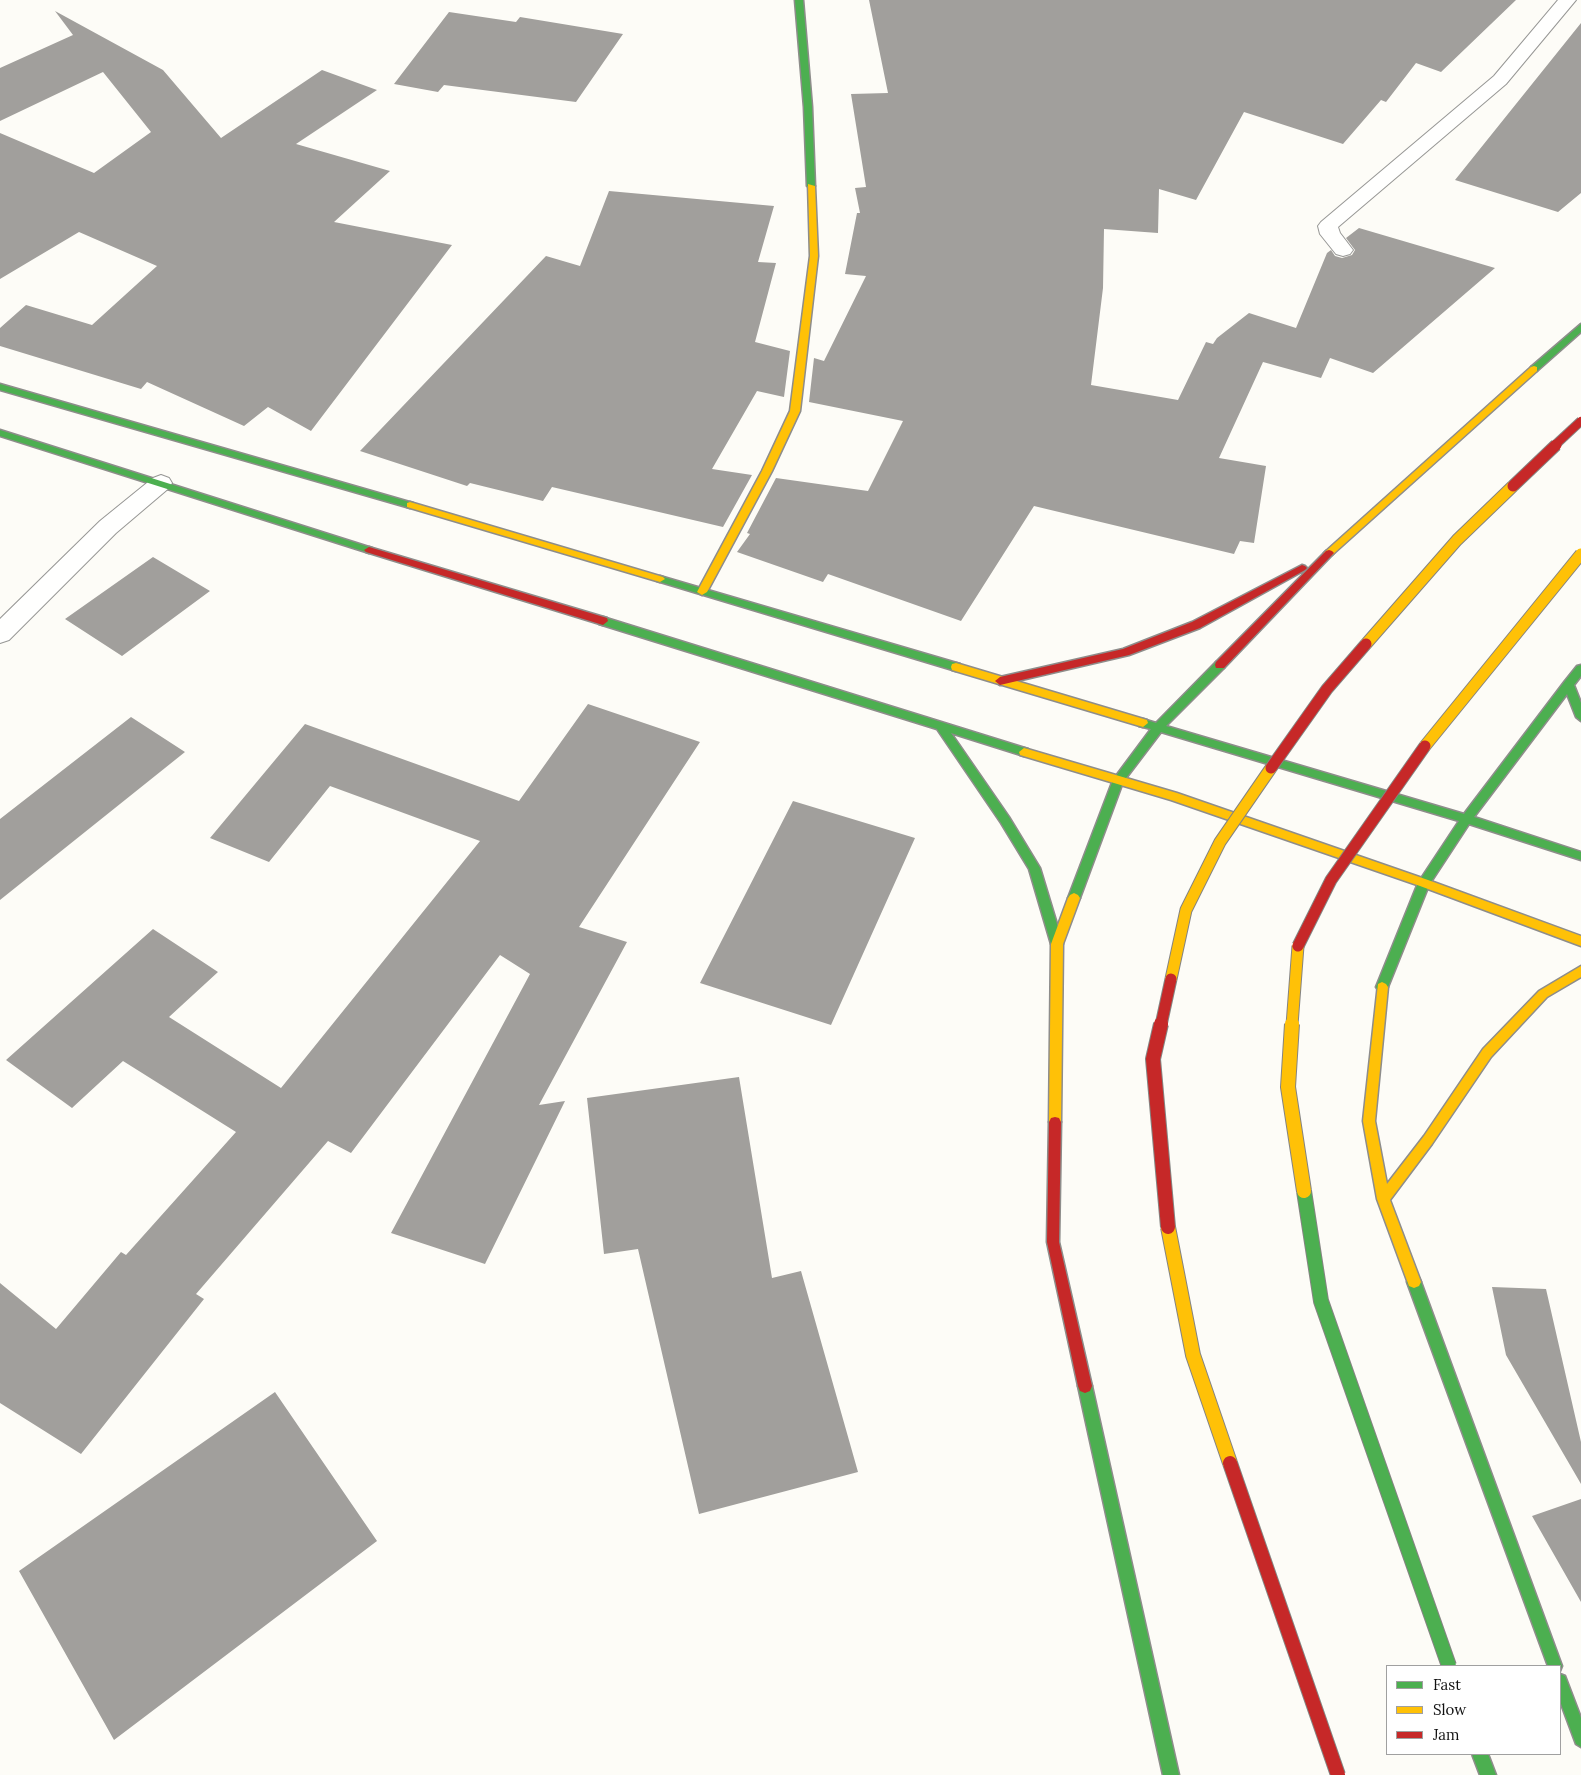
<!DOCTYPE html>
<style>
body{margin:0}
#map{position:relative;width:1581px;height:1775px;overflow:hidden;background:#fdfcf7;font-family:Lora,serif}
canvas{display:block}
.legend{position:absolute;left:1386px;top:1665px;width:175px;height:90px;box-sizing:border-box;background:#fff;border:1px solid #a0a0a0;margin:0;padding:6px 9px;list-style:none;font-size:15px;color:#111}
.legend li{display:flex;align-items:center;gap:10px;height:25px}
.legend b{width:25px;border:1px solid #a0a0a0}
</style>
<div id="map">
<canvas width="1581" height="1775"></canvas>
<ul class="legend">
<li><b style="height:6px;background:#4caf50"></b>Fast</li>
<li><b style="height:6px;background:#ffc107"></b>Slow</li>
<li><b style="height:6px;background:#c62828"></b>Jam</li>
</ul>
</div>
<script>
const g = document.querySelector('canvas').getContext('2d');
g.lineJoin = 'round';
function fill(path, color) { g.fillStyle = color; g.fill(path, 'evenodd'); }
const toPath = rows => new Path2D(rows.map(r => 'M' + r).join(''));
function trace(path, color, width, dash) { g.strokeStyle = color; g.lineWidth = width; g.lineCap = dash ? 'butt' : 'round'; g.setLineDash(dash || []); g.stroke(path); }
fill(toPath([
 [869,0,1516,0,1441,72,1416,63,1386,102,1381,100,1343,144,1244,112,1196,200,1159,189,1158,233,1104,229,1103,288,1091,385,1178,400,1206,342,1213,344,1217,338,1249,313,1296,328,1327,253,1331,250,1335,256,1342,258,1352,255,1355,250,1346,238,1359,228,1495,268,1373,373,1330,358,1321,378,1263,362,1219,458,1266,466,1254,543,1240,541,1234,554,1034,506,961,621,828,574,823,582,737,552,750,534,747,533,776,478,868,491,903,421,809,402,814,358,824,361,866,276,845,274,857,213,860,213,855,188,866,187,851,94,888,93],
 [55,11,163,70,221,138,322,70,377,90,296,144,390,171,334,222,452,245,311,431,268,407,244,426,147,382,141,389,0,346,0,328,26,305,92,325,157,266,79,232,0,279,0,133,94,173,151,132,103,72,0,121,0,68,73,35],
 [449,12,516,22,520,17,623,34,576,102,444,85,438,92,394,84],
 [1581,23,1581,193,1558,212,1455,180],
 [609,191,774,206,758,262,776,263,755,342,790,351,784,397,757,391,712,469,752,475,723,527,552,487,543,501,470,483,467,486,360,451,546,256,580,266],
 [153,557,210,591,122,656,65,619],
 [588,704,700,742,579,927,627,942,539,1105,565,1101,485,1264,391,1233,530,974,500,955,351,1153,328,1141,196,1294,204,1299,81,1454,0,1403,0,1283,56,1329,121,1252,126,1255,236,1132,123,1061,72,1108,6,1060,153,929,218,972,169,1017,281,1088,480,841,330,786,269,862,210,838,305,724,519,801],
 [131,717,185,752,0,900,0,819],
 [793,801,915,838,831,1025,700,983],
 [739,1077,772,1278,801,1271,858,1472,699,1514,638,1249,604,1254,587,1098],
 [1492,1287,1546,1289,1581,1442,1581,1484,1506,1355],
 [275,1392,377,1541,114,1740,19,1571],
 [1581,1499,1581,1602,1532,1516]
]), '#a19f9c');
const street = toPath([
 [1558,0,1576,0,1506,84,1338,227,1340,233,1353,250,1350,254,1343,256,1336,254,1320,234,1318,226,1321,222,1494,76,1558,0],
 [161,475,169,478,172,483,169,488,116,533,9,640,0,643,0,619,100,521,153,478,161,475]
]);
const fast = toPath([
 [795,0,803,0,812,107,815,186,811,188,807,186,804,107,795,0],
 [1581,324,1581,332,1537,371,1531,371,1531,367,1581,324],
 [0,384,413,503,415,505,410,508,0,390,0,384],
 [0,430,372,548,374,550,369,553,366,552,0,436,0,430],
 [660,576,960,664,961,667,956,671,657,581,655,579,657,577,660,576],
 [603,617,1028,749,1029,752,1024,756,951,733,1009,817,1040,868,1063,944,1061,947,1057,949,1053,947,1051,944,1029,869,1001,823,937,729,599,624,598,621,599,618,603,617],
 [1220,661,1225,665,1224,668,1166,726,1464,814,1565,681,1577,666,1581,665,1581,676,1574,685,1581,703,1581,721,1576,717,1567,694,1474,817,1581,852,1581,860,1469,824,1429,885,1388,987,1386,990,1382,992,1378,990,1376,987,1418,883,1459,821,1161,732,1123,782,1080,898,1078,901,1070,901,1068,898,1113,780,1151,729,1139,726,1138,723,1139,720,1143,719,1156,723,1216,662,1220,661],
 [1414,1276,1419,1278,1421,1282,1562,1666,1560,1671,1560,1666,1548,1666,1407,1282,1409,1278,1414,1276],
 [1085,1379,1090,1381,1092,1386,1179,1775,1163,1775,1078,1386,1080,1381,1085,1379],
 [1560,1674,1565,1676,1581,1718,1581,1747,1576,1744,1560,1701,1560,1674],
 [1472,1754,1488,1754,1496,1775,1480,1775,1472,1754]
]);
const slow = toPath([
 [808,184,815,186,818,256,800,411,772,471,707,592,702,595,697,592,762,471,790,411,810,256,808,184],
 [1534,366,1537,367,1537,371,1332,555,1326,555,1324,553,1326,551,1531,367,1534,366],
 [410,502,663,577,665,579,660,582,407,507,407,503,410,502],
 [956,663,1147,720,1148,723,1143,727,952,670,951,667,952,664,956,663],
 [1024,748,1177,793,1428,880,1581,936,1581,946,1420,886,1171,800,1020,755,1019,752,1024,748],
 [1074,893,1078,895,1080,898,1063,944,1061,1122,1059,1126,1055,1127,1051,1126,1049,1122,1051,944,1068,898,1070,895,1074,893],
 [1581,966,1581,977,1547,997,1491,1057,1432,1144,1390,1200,1421,1282,1419,1286,1414,1288,1409,1286,1377,1199,1363,1121,1378,984,1382,982,1386,984,1388,987,1375,1121,1387,1184,1424,1136,1483,1049,1539,991,1581,966]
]);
const jam = toPath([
 [369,547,607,618,608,621,603,625,366,552,364,550,369,547],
 [1329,550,1332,551,1334,553,1332,555,1224,668,1216,668,1215,665,1216,662,1326,551,1329,550],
 [1302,565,1305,566,1307,568,1305,570,1200,628,1129,655,1000,685,995,681,1000,677,1123,649,1192,622,1302,565],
 [1055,1117,1059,1118,1061,1122,1059,1242,1092,1386,1090,1391,1085,1393,1080,1391,1078,1386,1047,1242,1049,1122,1051,1118,1055,1117]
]);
trace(street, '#979795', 2);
trace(fast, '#8e8d8b', 3);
trace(slow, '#8e8d8b', 3);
trace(jam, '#8e8d8b', 3);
fill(street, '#fffffe');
fill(fast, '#4caf50');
fill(slow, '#ffc107');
fill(jam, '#c62828');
const fastBridge = toPath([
 [1304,1191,1321,1301,1449,1666]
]);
const slowBridgeFar1 = toPath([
 [1366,644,1457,540,1513,486],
 [1425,746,1581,554],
 [1171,979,1186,910,1220,842,1271,768],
 [1292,1025,1298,946]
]);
const slowBridge = toPath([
 [1292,1024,1288,1087,1304,1191],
 [1168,1227,1193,1355,1230,1463]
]);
const jamBridgeFar2 = toPath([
 [1554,446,1581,421]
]);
const jamBridgeFar1 = toPath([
 [1513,486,1556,445],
 [1271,768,1327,689,1366,644],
 [1298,946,1331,880,1425,746],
 [1161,1025,1171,979]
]);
const jamBridge = toPath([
 [1161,1024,1153,1059,1168,1227],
 [1230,1463,1338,1775]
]);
trace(fastBridge, '#858482', 16, []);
trace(slowBridgeFar1, '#858482', 13, []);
trace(slowBridge, '#858482', 16, []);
trace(jamBridgeFar2, '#858482', 10, []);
trace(jamBridgeFar1, '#858482', 13, []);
trace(jamBridge, '#858482', 16, []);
trace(fastBridge, '#4caf50', 14);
trace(slowBridgeFar1, '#ffc107', 11);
trace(slowBridge, '#ffc107', 14);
trace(jamBridgeFar2, '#c62828', 8);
trace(jamBridgeFar1, '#c62828', 11);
trace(jamBridge, '#c62828', 14);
</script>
